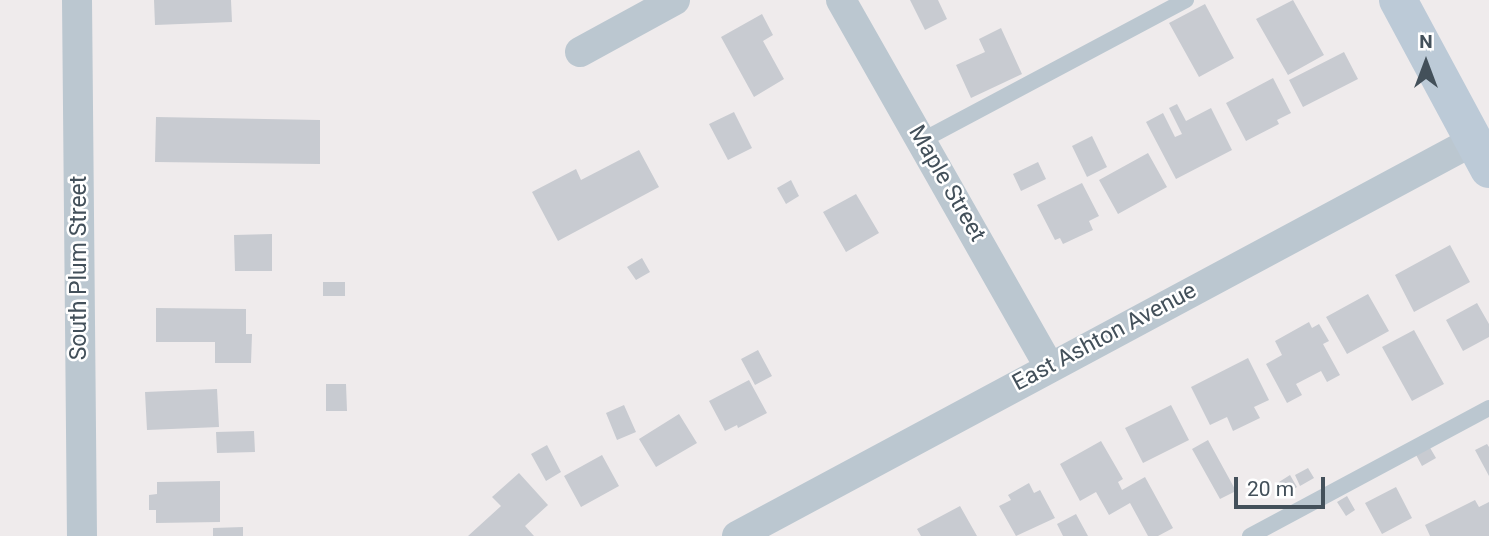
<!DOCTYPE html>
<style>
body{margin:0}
#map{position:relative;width:1489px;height:536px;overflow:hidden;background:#efebec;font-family:Roboto,sans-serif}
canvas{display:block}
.north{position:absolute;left:1391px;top:28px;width:70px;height:70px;-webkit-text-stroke:5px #fff;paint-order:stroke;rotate:0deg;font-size:19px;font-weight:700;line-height:28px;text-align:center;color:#43505a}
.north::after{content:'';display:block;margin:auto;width:24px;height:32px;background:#43505a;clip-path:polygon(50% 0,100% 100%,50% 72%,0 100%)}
.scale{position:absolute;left:1234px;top:477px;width:91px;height:32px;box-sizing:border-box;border:4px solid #43505a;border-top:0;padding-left:9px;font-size:21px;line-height:24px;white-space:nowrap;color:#43505a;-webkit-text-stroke:5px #fff;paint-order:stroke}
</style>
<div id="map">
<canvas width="1489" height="536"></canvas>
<div class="north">N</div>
<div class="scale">20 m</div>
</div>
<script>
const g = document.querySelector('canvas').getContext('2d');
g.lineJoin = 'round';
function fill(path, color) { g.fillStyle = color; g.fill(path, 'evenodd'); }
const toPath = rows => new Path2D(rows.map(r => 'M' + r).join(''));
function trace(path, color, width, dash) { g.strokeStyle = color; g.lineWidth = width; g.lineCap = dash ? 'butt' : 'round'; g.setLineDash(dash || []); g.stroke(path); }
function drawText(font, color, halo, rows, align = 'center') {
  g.font = font + ' Roboto,sans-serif'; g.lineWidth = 5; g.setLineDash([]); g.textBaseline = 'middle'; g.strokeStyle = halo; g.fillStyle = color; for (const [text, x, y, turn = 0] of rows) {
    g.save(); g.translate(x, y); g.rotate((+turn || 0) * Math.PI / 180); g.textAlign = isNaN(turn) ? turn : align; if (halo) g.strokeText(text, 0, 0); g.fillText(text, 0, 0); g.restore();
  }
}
fill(toPath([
 [154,0,231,0,232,22,155,25],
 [910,0,938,0,947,19,925,30],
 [1293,0,1324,55,1288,75,1256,19],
 [1205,4,1234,58,1199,77,1169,23],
 [762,14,773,35,763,41,784,79,754,97,721,37],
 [1001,28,1022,74,971,98,956,65,985,52,979,39],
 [1344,52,1358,79,1303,107,1289,80],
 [1273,78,1291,113,1277,120,1279,124,1246,141,1226,103],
 [1177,104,1186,121,1211,108,1232,150,1176,179,1146,122,1163,113,1175,137,1182,134,1169,108],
 [734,112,752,148,728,160,709,124],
 [156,117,320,120,320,164,155,162],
 [1092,136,1107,167,1087,177,1072,146],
 [639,150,659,187,558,241,532,192,576,169,581,180],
 [1148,153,1167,187,1118,214,1099,180],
 [1038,162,1046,179,1021,191,1013,174],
 [791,180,799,196,786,204,777,188],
 [1082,183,1099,216,1089,221,1093,230,1063,244,1060,238,1055,240,1037,205],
 [856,194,879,233,846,252,823,212],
 [272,234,272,271,235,271,234,235],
 [1450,245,1470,282,1414,312,1395,275],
 [642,258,650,272,636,280,627,267],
 [323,282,345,282,345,296,323,296],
 [1368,294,1389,331,1347,354,1326,317],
 [1477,303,1489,324,1489,337,1463,351,1446,320],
 [156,308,246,309,246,334,252,334,251,363,215,363,215,342,156,342],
 [1309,322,1312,328,1319,324,1329,341,1323,344,1340,375,1327,382,1321,371,1296,384,1302,395,1287,403,1266,364,1282,355,1275,341],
 [1414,330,1444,384,1412,401,1382,347],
 [758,350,772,376,755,385,741,359],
 [1248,358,1269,400,1254,407,1260,418,1233,431,1227,417,1210,425,1191,387],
 [749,380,767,413,738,428,737,425,725,431,709,401],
 [326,384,346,384,347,411,326,411],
 [217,389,219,427,147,430,145,392],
 [624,405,636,432,617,440,606,413],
 [1171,405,1189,440,1143,463,1125,428],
 [679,414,697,443,656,467,639,439],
 [254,431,255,452,217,453,216,432],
 [1208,440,1236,491,1220,499,1192,449],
 [1101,441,1123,479,1118,482,1122,490,1145,477,1173,528,1158,536,1148,536,1130,503,1109,515,1096,492,1080,501,1060,464],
 [1487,444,1489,447,1489,476,1475,450],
 [547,445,561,472,546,481,531,454],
 [1429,446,1436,458,1422,466,1415,453],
 [602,455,619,486,581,507,564,476],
 [1308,468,1314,478,1300,486,1295,475],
 [519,473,548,505,525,526,534,536,468,536,501,506,492,497],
 [1290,475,1297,487,1286,494,1279,482],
 [220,481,220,522,156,523,156,510,149,510,149,495,157,494,157,482],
 [1029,483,1034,493,1040,490,1055,518,1016,536,999,506,1011,500,1008,495],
 [1396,487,1412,518,1382,534,1365,503],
 [1347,496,1355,510,1346,516,1337,502],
 [1475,500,1479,507,1489,502,1489,536,1430,536,1425,525],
 [960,506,977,536,921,536,917,529],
 [1076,514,1088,536,1063,536,1057,524],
 [243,527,243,536,213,536,213,528]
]), '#c8cbd1');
trace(toPath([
 [921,141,1186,0],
 [1250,536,1489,408]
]), '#bbc7d0', 16);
trace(toPath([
 [77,0,82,536],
 [841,0,1050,368],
 [580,52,675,0],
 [737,536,1473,141]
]), '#bbc7d0', 30);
trace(toPath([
 [1398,0,1489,169]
]), '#bccad7', 38);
drawText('23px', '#43505a', '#fff', [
 ["Maple Street",946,184,60],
 ["South Plum Street",80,268,-90],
 ["East Ashton Avenue",1105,338,-28]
]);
</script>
